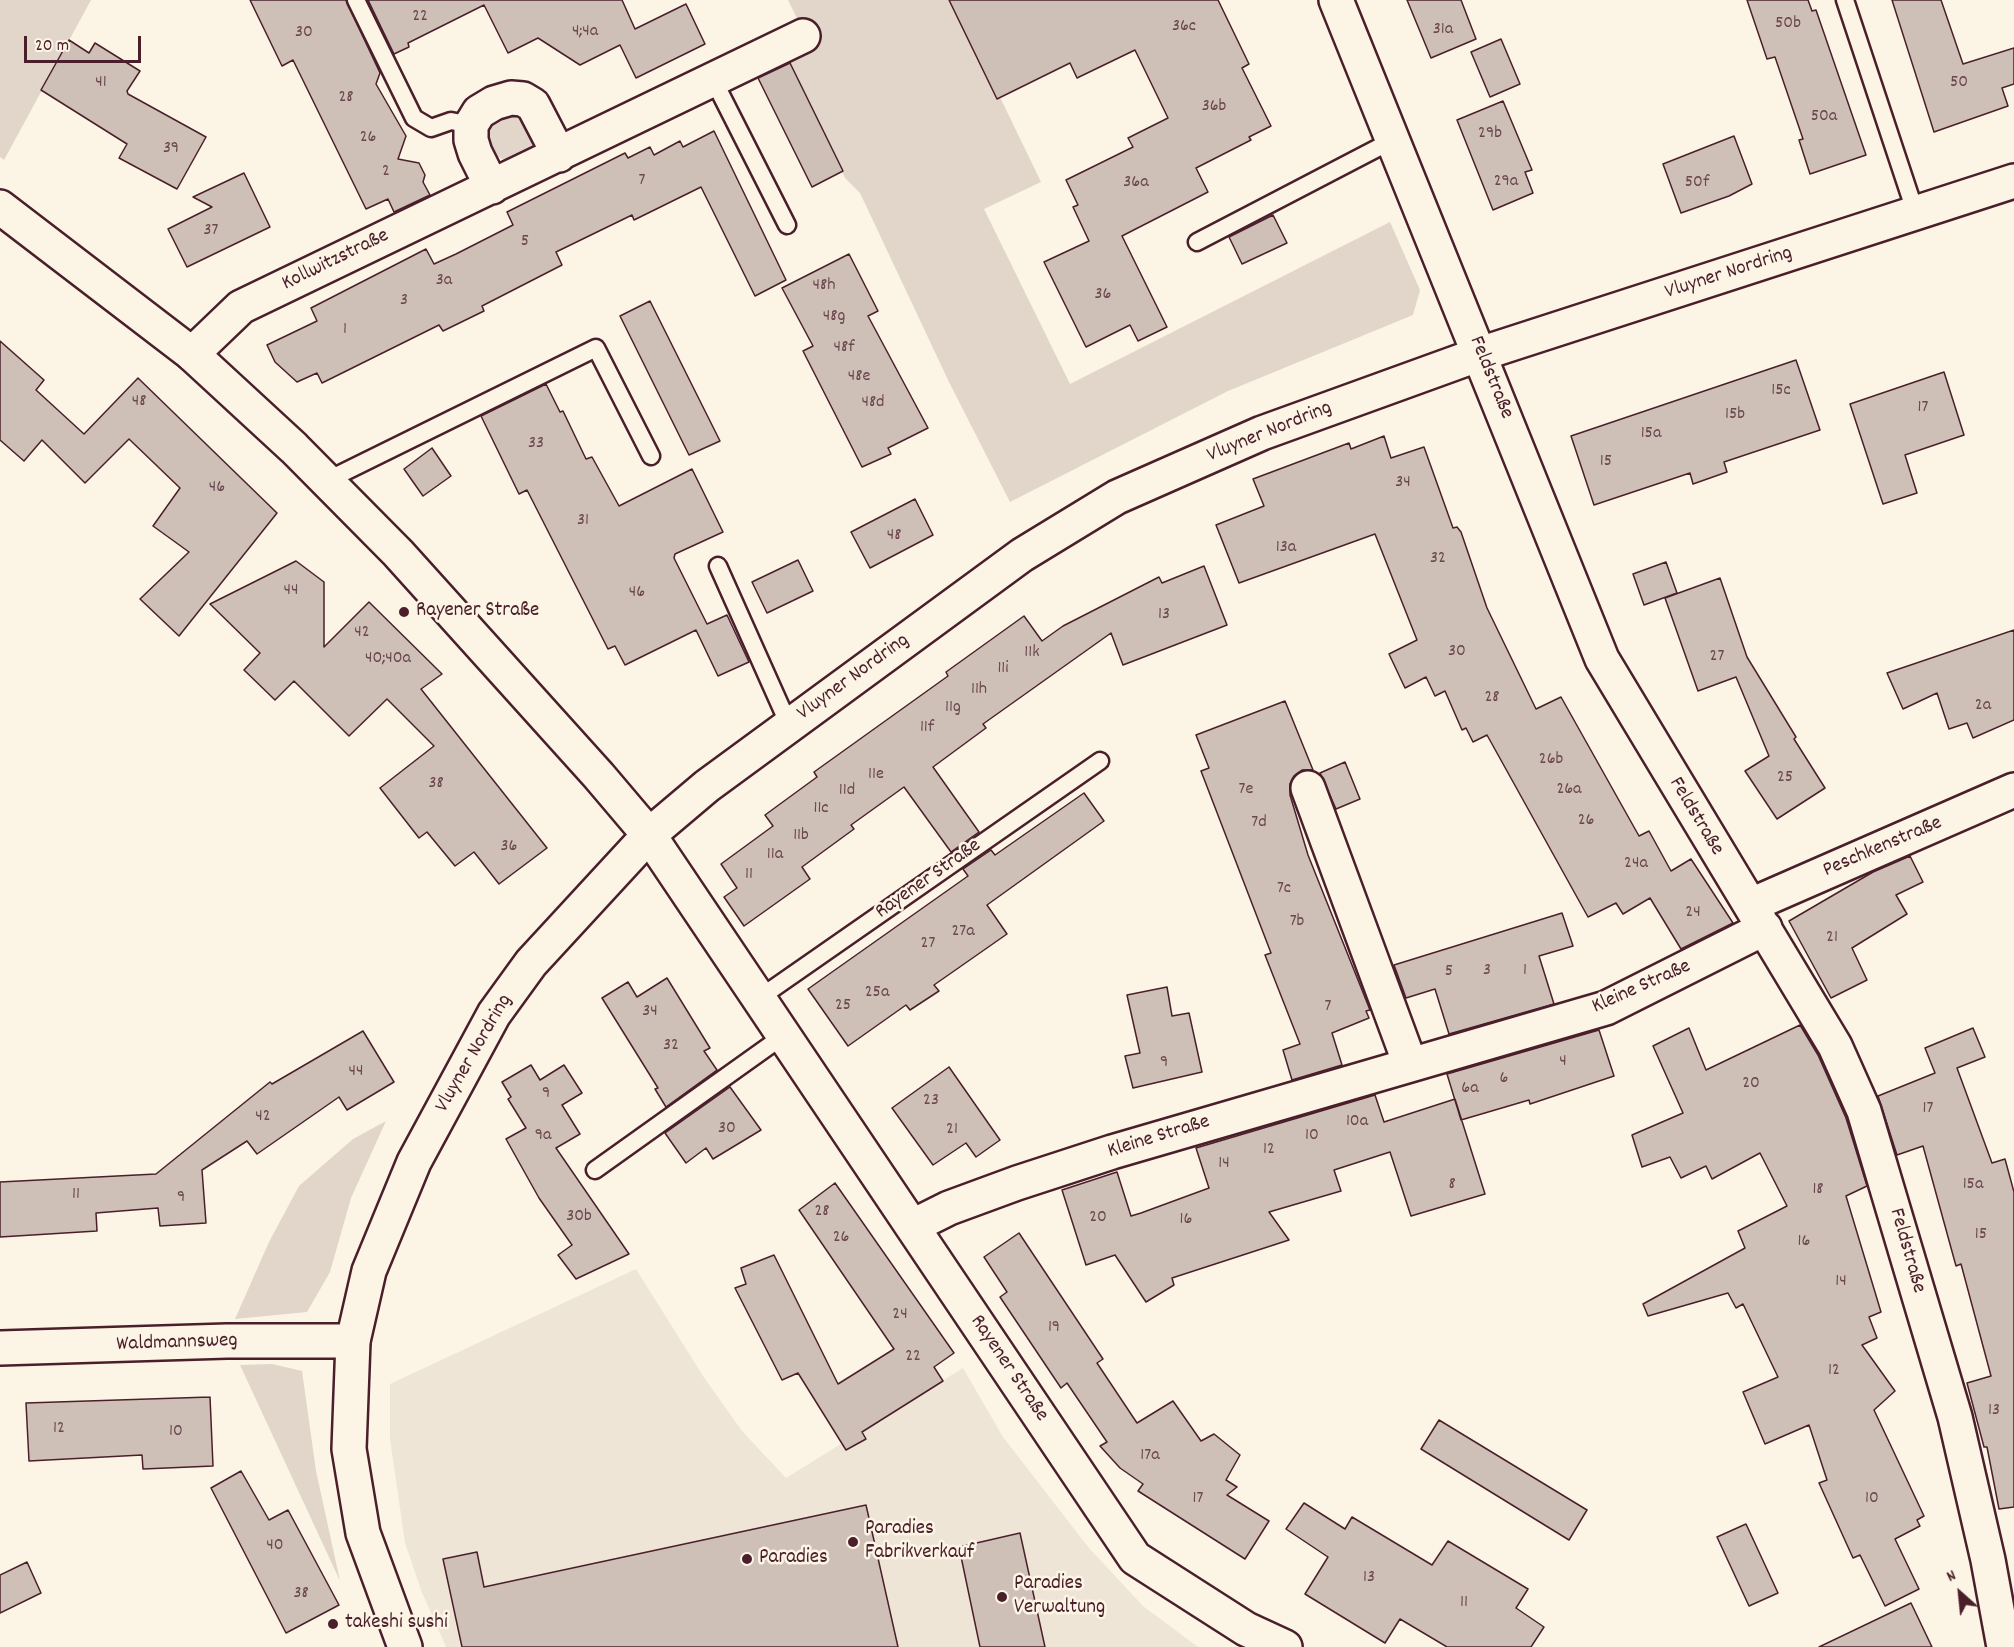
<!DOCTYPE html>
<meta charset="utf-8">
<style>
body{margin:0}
#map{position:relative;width:2014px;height:1647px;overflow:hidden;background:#fcf5e5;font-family:Dekko,sans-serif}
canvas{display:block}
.north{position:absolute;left:1930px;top:1563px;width:60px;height:60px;-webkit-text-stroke:4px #fcf5e5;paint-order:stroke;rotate:333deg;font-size:16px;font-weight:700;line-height:24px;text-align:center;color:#4a1f2b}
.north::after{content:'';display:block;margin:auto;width:21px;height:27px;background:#4a1f2b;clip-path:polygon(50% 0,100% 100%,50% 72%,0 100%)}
.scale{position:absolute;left:24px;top:36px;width:117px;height:27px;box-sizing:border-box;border:3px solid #4a1f2b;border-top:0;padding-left:8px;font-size:18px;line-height:21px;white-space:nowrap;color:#4a1f2b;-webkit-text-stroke:4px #fcf5e5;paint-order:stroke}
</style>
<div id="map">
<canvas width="2014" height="1647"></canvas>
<div class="north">N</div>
<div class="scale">20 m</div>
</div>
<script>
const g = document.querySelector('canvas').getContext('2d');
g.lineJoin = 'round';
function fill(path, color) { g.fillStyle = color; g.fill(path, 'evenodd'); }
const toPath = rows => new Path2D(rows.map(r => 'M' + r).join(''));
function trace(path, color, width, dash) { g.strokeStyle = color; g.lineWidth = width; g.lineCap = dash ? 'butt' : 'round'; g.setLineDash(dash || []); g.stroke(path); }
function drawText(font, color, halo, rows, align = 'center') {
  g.font = font + ' Dekko,sans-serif'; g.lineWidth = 5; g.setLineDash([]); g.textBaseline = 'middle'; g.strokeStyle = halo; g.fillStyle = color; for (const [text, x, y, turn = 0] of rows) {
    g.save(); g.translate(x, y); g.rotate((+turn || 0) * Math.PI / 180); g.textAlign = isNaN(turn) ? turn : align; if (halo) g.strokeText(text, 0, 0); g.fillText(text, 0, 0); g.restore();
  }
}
fill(toPath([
 [636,1269,703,1376,742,1431,786,1478,963,1368,1003,1437,1089,1548,1143,1606,1198,1647,446,1647,421,1590,405,1543,390,1439,390,1384]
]), '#eee5d7');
fill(toPath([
 [0,0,91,0,4,160,0,157],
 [788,0,953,0,1041,182,984,209,1070,384,1390,222,1420,290,1413,315,1228,391,1010,502,949,382,860,193,845,178,786,54,809,43],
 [502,114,526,115,538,142,534,151,506,161,495,155,489,145,488,132,493,121],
 [386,1121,351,1198,330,1272,307,1312,235,1319,269,1242,299,1186,353,1139],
 [272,1364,302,1371,316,1471,340,1581,240,1365]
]), '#e2d5ca');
const building = toPath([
 [250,0,346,0,380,73,376,84,406,136,398,159,419,163,425,175,423,182,430,195,394,212,388,199,366,209,293,60,282,66,250,0],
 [368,0,622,0,635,29,686,4,705,44,636,78,620,45,580,65,538,38,508,53,484,5,408,43,409,47,394,54,368,0],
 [949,0,1218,0,1249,64,1242,68,1271,126,1249,137,1251,140,1196,168,1208,192,1122,236,1167,327,1138,341,1130,325,1086,347,1044,262,1089,241,1073,207,1078,205,1066,180,1133,147,1128,138,1168,118,1135,50,1077,78,1070,63,997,99,949,0],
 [1407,0,1461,0,1476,39,1431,58,1407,0],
 [1747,0,1808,0,1812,11,1816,10,1866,155,1810,174,1799,140,1803,139,1775,57,1767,59,1747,0],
 [1892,0,1941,0,1963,64,2014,48,2014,84,2002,88,2008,106,1934,132,1892,0],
 [1501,39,1520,84,1490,97,1471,52,1501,39],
 [69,40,89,53,95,43,140,71,127,91,128,94,206,137,177,189,119,158,127,144,41,90,69,40],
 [790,63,843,171,812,187,758,78,790,63],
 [1503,101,1532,170,1525,172,1533,193,1493,210,1457,120,1503,101],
 [714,131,786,280,755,296,701,187,634,220,632,215,556,252,562,265,482,306,484,311,443,331,439,325,322,383,317,373,297,382,275,362,267,345,317,321,311,308,426,249,434,264,456,254,513,225,507,212,625,153,628,158,650,147,654,155,680,141,683,147,714,131],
 [1734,136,1752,184,1729,196,1681,213,1663,164,1734,136],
 [244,173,270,227,187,267,168,229,212,207,193,197,244,173],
 [1273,215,1287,243,1242,264,1229,237,1273,215],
 [849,254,878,311,868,316,928,428,888,448,891,454,862,467,803,351,813,346,782,288,849,254],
 [650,301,720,441,689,455,620,316,650,301],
 [0,341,44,380,36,390,84,434,138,378,277,513,179,636,140,599,189,552,153,526,180,488,129,439,85,483,42,440,24,461,0,440,0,341],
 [1796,360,1820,430,1724,462,1727,472,1693,484,1690,473,1594,505,1571,436,1796,360],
 [1944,372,1964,435,1905,455,1917,493,1883,504,1850,404,1944,372],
 [546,384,560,412,563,411,586,459,592,457,619,506,692,469,723,532,675,554,674,558,707,624,727,615,749,662,718,676,696,630,625,665,615,646,608,649,527,490,519,494,481,416,546,384],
 [1384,436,1391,458,1424,447,1453,528,1457,527,1461,532,1487,608,1536,709,1561,697,1639,836,1649,831,1671,871,1691,859,1733,923,1681,949,1650,898,1623,914,1616,903,1588,917,1487,735,1473,742,1466,728,1462,730,1445,691,1435,696,1426,677,1405,688,1389,654,1417,640,1375,534,1239,583,1216,525,1264,506,1253,479,1349,443,1351,449,1384,436],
 [432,448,451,476,423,496,404,469,432,448],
 [915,499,933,535,870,568,851,532,915,499],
 [798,560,813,591,767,613,752,582,798,560],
 [296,561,324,582,324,647,369,602,442,674,421,689,547,848,499,884,474,852,455,866,427,832,419,838,380,788,434,746,387,699,349,736,294,681,275,700,244,670,260,653,210,604,296,561],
 [1666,562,1677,593,1644,605,1633,574,1666,562],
 [1204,566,1227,625,1123,665,1111,633,983,724,986,728,933,767,979,832,951,852,904,787,851,825,854,829,802,867,810,879,744,926,724,897,737,888,721,864,773,826,765,815,817,777,814,772,948,676,946,672,1024,616,1042,641,1063,626,1159,577,1162,583,1204,566],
 [1720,578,1747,657,1796,737,1794,739,1825,788,1777,819,1745,771,1769,756,1736,677,1698,691,1665,598,1720,578],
 [2014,630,2014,720,1973,738,1967,723,1949,729,1937,693,1903,709,1887,673,2014,630],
 [1285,701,1313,770,1302,770,1294,776,1290,784,1290,795,1308,855,1370,1010,1366,1011,1369,1018,1332,1033,1342,1065,1292,1080,1283,1050,1300,1044,1265,955,1271,953,1201,771,1209,768,1196,735,1285,701],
 [1345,762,1360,799,1336,809,1320,773,1345,762],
 [1084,793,1104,821,987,905,1007,934,934,985,939,991,910,1010,906,1005,848,1046,808,989,968,876,963,869,991,850,995,855,1084,793],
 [1910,856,1923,882,1896,895,1907,914,1852,948,1867,980,1831,998,1789,921,1873,872,1910,856],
 [1562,913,1573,946,1539,956,1554,1004,1449,1034,1435,989,1406,998,1394,965,1562,913],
 [667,978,710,1048,704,1051,717,1070,666,1107,655,1089,658,1088,602,998,628,982,637,997,667,978],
 [1167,987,1172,1016,1189,1013,1202,1072,1133,1088,1125,1056,1140,1053,1127,995,1167,987],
 [1800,1025,1818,1055,1846,1118,1867,1186,1846,1196,1881,1312,1869,1317,1877,1338,1862,1345,1895,1391,1874,1410,1924,1516,1917,1520,1920,1526,1895,1539,1919,1589,1885,1606,1860,1555,1853,1558,1819,1483,1827,1480,1809,1425,1765,1444,1743,1392,1778,1377,1743,1304,1736,1308,1728,1293,1648,1316,1643,1304,1745,1248,1738,1231,1787,1206,1760,1153,1712,1179,1706,1166,1681,1178,1670,1157,1642,1167,1632,1135,1683,1113,1653,1046,1689,1028,1706,1070,1800,1025],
 [1973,1028,1985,1057,1957,1068,1992,1163,2005,1159,2014,1192,2014,1507,1999,1509,1987,1447,1984,1447,1967,1383,1991,1376,1961,1264,1956,1266,1923,1146,1897,1155,1878,1096,1935,1073,1925,1048,1973,1028],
 [1599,1030,1614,1076,1530,1104,1529,1100,1461,1120,1447,1074,1599,1030],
 [363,1031,394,1082,347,1110,339,1097,257,1154,247,1141,202,1170,206,1223,160,1226,158,1208,96,1213,97,1231,0,1237,0,1182,156,1174,270,1082,272,1084,363,1031],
 [531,1065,540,1080,564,1065,582,1093,562,1105,580,1134,556,1148,629,1254,576,1279,558,1255,572,1245,539,1198,506,1139,526,1128,508,1099,511,1097,502,1082,531,1065],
 [949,1067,1000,1140,976,1157,966,1143,933,1165,892,1108,949,1067],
 [730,1087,761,1130,713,1159,706,1148,686,1163,665,1133,730,1087],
 [1375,1095,1384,1122,1455,1099,1485,1194,1411,1216,1390,1152,1334,1170,1341,1191,1269,1212,1289,1240,1172,1278,1174,1285,1146,1302,1115,1255,1086,1265,1062,1190,1117,1172,1131,1216,1141,1213,1209,1188,1196,1148,1375,1095],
 [835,1183,954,1353,934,1367,943,1381,862,1432,866,1439,846,1450,798,1373,782,1380,735,1288,746,1284,741,1268,774,1255,838,1384,894,1349,799,1210,835,1183],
 [1019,1233,1103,1359,1097,1363,1137,1423,1173,1401,1201,1441,1214,1434,1240,1455,1226,1480,1237,1487,1227,1495,1269,1521,1245,1559,1138,1491,1143,1484,1120,1468,1100,1446,1107,1442,1067,1383,1061,1388,1000,1297,1007,1292,984,1257,1019,1233],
 [210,1397,213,1466,143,1469,142,1455,29,1461,26,1403,210,1397],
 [1439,1420,1587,1510,1569,1540,1421,1449,1439,1420],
 [241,1471,269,1520,288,1510,339,1605,286,1633,211,1488,241,1471],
 [1304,1503,1345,1529,1352,1517,1432,1565,1448,1541,1528,1589,1516,1608,1544,1627,1531,1647,1447,1647,1400,1619,1385,1643,1305,1594,1328,1557,1286,1529,1304,1503],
 [866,1505,898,1647,462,1647,443,1559,477,1552,484,1587,866,1505],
 [1746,1524,1778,1593,1749,1606,1717,1537,1746,1524],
 [1020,1533,1045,1647,980,1647,959,1547,1020,1533],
 [27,1562,41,1593,0,1613,0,1575,27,1562],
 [1911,1603,1932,1647,1819,1647,1911,1603]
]);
fill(building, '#cfc0b7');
trace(building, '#4a1f2b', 1.5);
const service = toPath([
 [356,0,414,118,431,128,451,121,471,125],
 [1845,0,1916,214],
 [713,79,787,225],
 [1197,242,1393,140],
 [326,481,596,348,651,456],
 [718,566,789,725],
 [758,999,1100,761],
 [595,1170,783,1036]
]);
const minor = toPath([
 [1336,0,1602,659,1835,1046,1864,1111,1955,1417,1988,1560,2004,1647],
 [492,187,475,153,471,140,471,125,479,112,494,103,511,98,523,99,533,105,559,155],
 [192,354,241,307,803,36],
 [1308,788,1410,1064],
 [649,835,1135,1558,1246,1629,1285,1647],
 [1751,905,2014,790],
 [913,1226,949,1208,1017,1183,1112,1152,1606,1008,1765,928],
 [0,1348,227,1341,353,1341]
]);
const tertiary = toPath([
 [0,207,192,354,294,448,398,553,599,776,649,835],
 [405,1647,363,1533,349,1449,353,1341,369,1271,414,1162,494,1014,531,963,649,835,707,786,1022,555,1117,497,1262,433,1480,354,2014,181]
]);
trace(service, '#4a1f2b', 21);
trace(minor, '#4a1f2b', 38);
trace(tertiary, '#4a1f2b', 38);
trace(service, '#fcf5e5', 16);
trace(minor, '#fcf5e5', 33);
trace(tertiary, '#fcf5e5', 33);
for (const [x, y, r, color] of [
 [404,612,6,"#4a1f2b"],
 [853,1542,6,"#4a1f2b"],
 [747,1559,6,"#4a1f2b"],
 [1002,1597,6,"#4a1f2b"],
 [333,1624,6,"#4a1f2b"]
]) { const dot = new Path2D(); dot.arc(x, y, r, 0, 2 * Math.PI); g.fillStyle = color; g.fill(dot); trace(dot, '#fcf5e5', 2); }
drawText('18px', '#6b474e', null, [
 ["22",420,18],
 ["50b",1788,25],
 ["36c",1184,28],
 ["31a",1443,31],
 ["4;4a",585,33],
 ["30",304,34],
 ["41",101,84],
 ["50",1959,84],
 ["28",346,99],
 ["36b",1214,108],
 ["50a",1824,118],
 ["29b",1490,135],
 ["26",368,139],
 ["39",171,150],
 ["2",386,173],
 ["7",642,182],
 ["29a",1506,183],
 ["36a",1136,184],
 ["50f",1697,184],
 ["37",211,232],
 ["5",525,243],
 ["3a",444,282],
 ["48h",824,287],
 ["36",1103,296],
 ["3",404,302],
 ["48g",834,318],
 ["1",345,331],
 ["48f",844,349],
 ["48e",859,378],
 ["15c",1781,392],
 ["48",139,403],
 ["48d",873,404],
 ["17",1923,409],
 ["15b",1735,416],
 ["15a",1651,435],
 ["33",536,445],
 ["15",1606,463],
 ["34",1403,484],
 ["46",217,489],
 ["31",583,522],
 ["48",894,537],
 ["13a",1286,549],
 ["32",1438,560],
 ["44",291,592],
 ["46",637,594],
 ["13",1164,616],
 ["42",362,634],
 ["30",1457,653],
 ["11k",1032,654],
 ["27",1717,658],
 ["40;40a",388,660],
 ["11i",1003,670],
 ["11h",979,691],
 ["28",1492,699],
 ["2a",1983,707],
 ["11g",953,709],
 ["11f",927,729],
 ["26b",1551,761],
 ["11e",876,776],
 ["25",1785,779],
 ["38",436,785],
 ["7e",1246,791],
 ["26a",1569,791],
 ["11d",847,792],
 ["11c",821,810],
 ["26",1586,822],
 ["7d",1259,824],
 ["11b",801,837],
 ["36",509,848],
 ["11a",775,856],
 ["24a",1636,865],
 ["11",749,876],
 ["7c",1284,890],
 ["24",1693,914],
 ["7b",1297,923],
 ["27a",963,933],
 ["21",1832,939],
 ["27",928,945],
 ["3",1487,972],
 ["1",1525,972],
 ["5",1449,973],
 ["25a",877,994],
 ["25",843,1007],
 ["7",1328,1008],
 ["34",650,1013],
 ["32",671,1047],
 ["4",1563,1063],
 ["9",1164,1064],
 ["44",356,1073],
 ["6",1504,1080],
 ["20",1751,1085],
 ["6a",1470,1090],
 ["9",546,1095],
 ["23",931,1102],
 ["17",1928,1110],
 ["42",263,1118],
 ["10a",1357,1123],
 ["30",727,1130],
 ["21",952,1131],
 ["9a",543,1137],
 ["10",1312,1137],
 ["12",1269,1151],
 ["14",1224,1165],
 ["8",1452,1186],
 ["15a",1973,1186],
 ["18",1818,1191],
 ["11",76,1196],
 ["9",181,1199],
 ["28",822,1213],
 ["30b",579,1218],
 ["20",1098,1219],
 ["16",1186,1221],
 ["15",1981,1236],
 ["26",841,1239],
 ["16",1804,1243],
 ["14",1841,1283],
 ["24",900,1316],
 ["19",1054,1329],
 ["22",913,1358],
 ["12",1834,1372],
 ["13",1994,1412],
 ["12",59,1430],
 ["10",176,1433],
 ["17a",1150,1457],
 ["17",1198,1500],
 ["10",1872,1500],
 ["40",275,1547],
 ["13",1369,1579],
 ["38",301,1595],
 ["11",1464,1604]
]);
drawText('21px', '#4a1f2b', '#fcf5e5', [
 ["Kollwitzstraße",336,261,-26],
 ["Vluyner Nordring",1729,274,-18],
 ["Feldstraße",1490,378,68],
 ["Vluyner Nordring",1270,433,-22],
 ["Vluyner Nordring",854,678,-36],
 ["Feldstraße",1695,817,59],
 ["Peschkenstraße",1883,848,-23],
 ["Rayener Straße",929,880,-35],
 ["Kleine Straße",1642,988,-24],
 ["Vluyner Nordring",475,1054,-60],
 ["Kleine Straße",1159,1138,-17],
 ["Feldstraße",1906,1251,74],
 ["Waldmannsweg",177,1344,-2],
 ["Rayener Straße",1008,1369,56]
]);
drawText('21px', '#4a1f2b', '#fcf5e5', [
 ["Rayener Straße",416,612],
 ["Paradies",865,1530],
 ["Fabrikverkauf",865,1554],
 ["Paradies",759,1559],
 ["Paradies",1014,1585],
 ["Verwaltung",1014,1609],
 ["takeshi sushi",345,1624]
], 'left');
</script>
